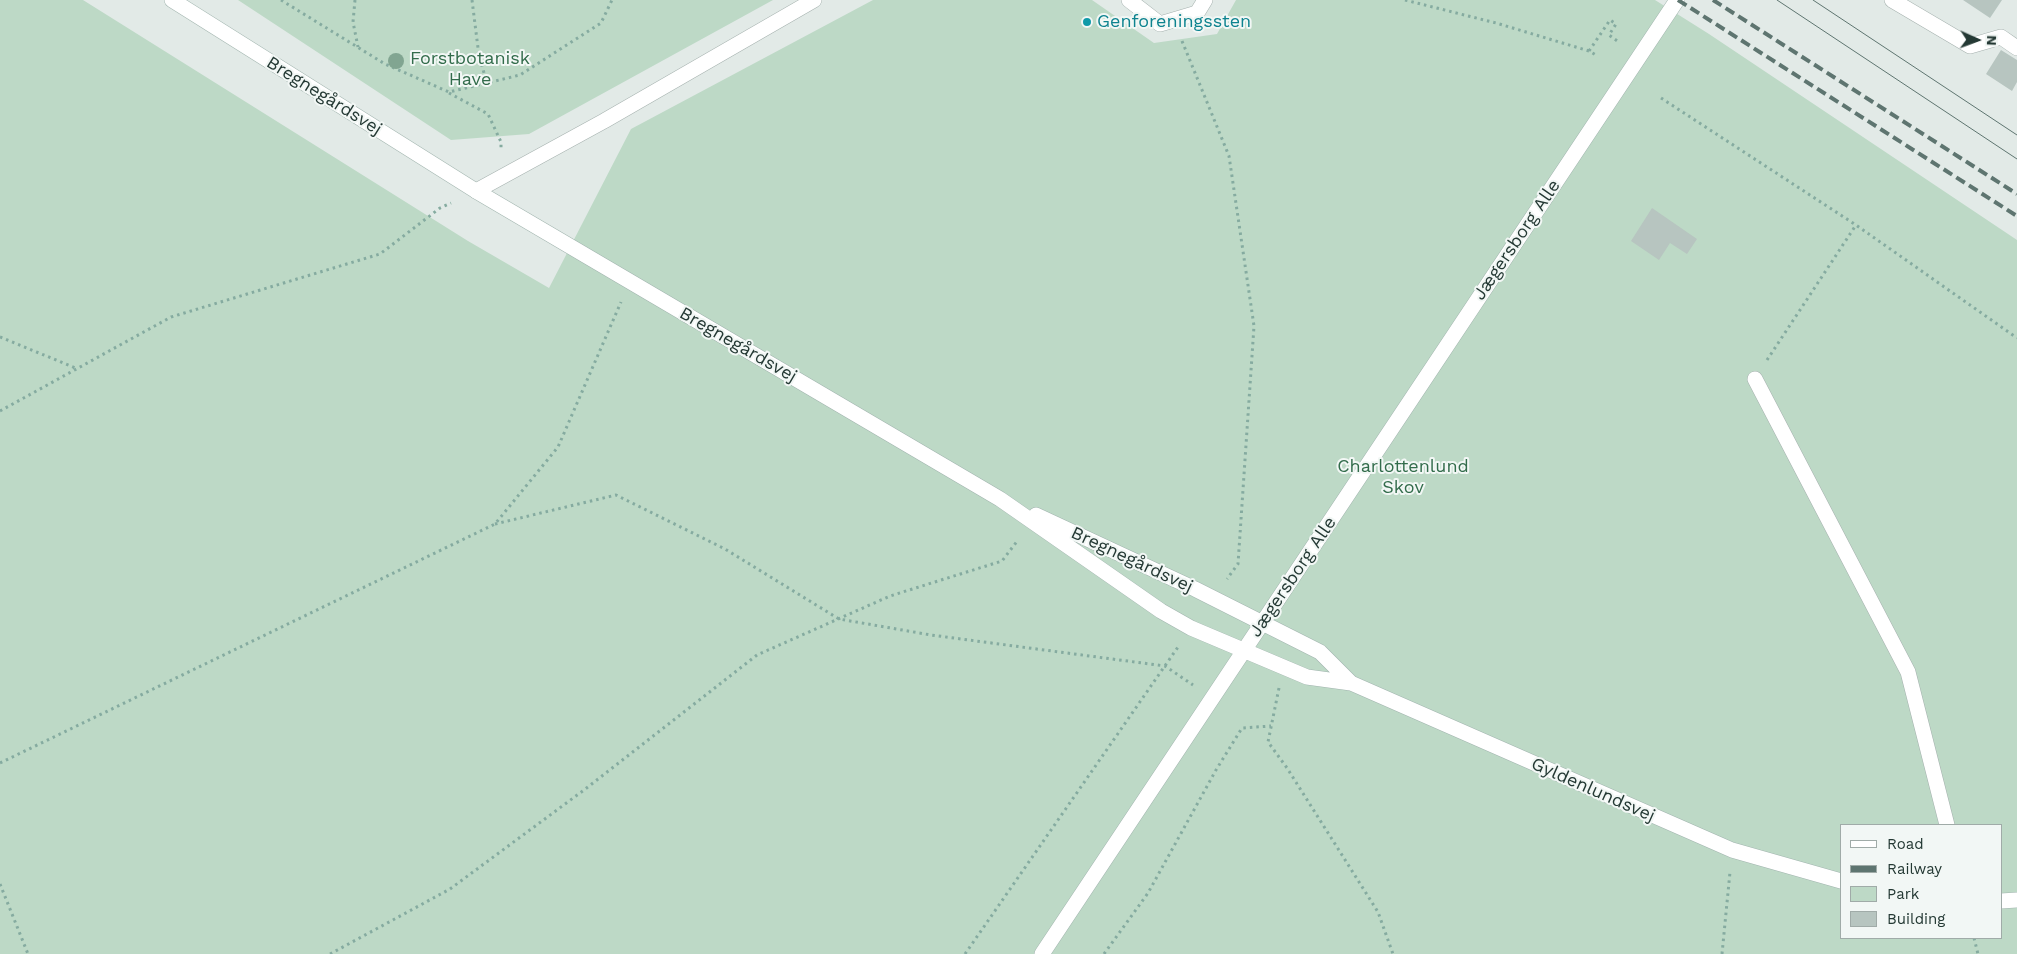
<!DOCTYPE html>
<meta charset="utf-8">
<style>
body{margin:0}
#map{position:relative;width:2017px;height:954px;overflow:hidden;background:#e2eae7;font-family:"Work Sans",sans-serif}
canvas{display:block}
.legend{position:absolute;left:1840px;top:824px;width:162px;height:115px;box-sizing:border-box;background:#f2f7f5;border:1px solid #a0aba8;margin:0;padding:6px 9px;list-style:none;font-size:15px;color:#243934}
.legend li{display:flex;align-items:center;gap:10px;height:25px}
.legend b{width:25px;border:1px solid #a0aba8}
.north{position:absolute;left:1952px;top:15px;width:50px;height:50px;-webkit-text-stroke:4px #f2f7f5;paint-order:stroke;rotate:92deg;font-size:14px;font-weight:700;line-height:20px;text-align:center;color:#243934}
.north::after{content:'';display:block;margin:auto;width:18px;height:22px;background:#243934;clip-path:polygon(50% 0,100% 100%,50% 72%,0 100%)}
</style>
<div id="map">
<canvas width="2017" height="954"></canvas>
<ul class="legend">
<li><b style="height:6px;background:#fff"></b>Road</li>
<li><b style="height:6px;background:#5e7570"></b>Railway</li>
<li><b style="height:14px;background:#bdd9c6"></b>Park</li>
<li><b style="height:14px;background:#b7c5c0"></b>Building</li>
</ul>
<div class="north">N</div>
</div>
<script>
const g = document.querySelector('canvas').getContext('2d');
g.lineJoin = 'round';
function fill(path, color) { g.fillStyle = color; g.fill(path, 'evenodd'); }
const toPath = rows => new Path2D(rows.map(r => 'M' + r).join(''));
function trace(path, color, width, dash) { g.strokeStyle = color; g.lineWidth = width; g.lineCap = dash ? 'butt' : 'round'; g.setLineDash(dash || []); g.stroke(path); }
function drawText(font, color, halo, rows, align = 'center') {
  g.font = font + ' "Work Sans",sans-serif'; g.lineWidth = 4; g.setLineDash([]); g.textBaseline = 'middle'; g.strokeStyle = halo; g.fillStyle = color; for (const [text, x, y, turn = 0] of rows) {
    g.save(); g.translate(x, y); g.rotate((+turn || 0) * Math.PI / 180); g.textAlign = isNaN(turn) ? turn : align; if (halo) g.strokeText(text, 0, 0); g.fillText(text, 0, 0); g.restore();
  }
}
fill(toPath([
 [0,0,83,0,468,241,549,288,631,129,873,0,1092,0,1154,43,1217,34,1236,0,1655,0,1709,34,2017,240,2017,954,0,954],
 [1841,825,2001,825,2001,938,1841,938],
 [238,0,773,0,529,134,451,140]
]), '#bdd9c6');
fill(toPath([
 [1963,0,2002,0,1990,18],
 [2001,50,2017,60,2017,82,2012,91,1986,74],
 [1652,208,1697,239,1687,254,1670,243,1659,260,1631,241]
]), '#b7c5c0');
const lane = toPath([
 [1755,379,1908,672,1947,825]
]);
const street = toPath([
 [1129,0,1160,24,1197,13,1205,0],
 [1892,0,1970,46,2001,37,2017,48],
 [476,191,604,121,814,0]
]);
const secondary = toPath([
 [172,0,476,191,1000,499,1161,611,1191,628,1307,677,1351,683,1732,850,1841,881],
 [1036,515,1195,589,1320,652,1351,683],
 [2001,901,2017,900],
 [1042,954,1677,0]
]);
trace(lane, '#a5b1ae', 16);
trace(street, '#a5b1ae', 16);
trace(secondary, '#a2b5af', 16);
trace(toPath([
 [281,0,385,64,449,92,520,75,601,23,612,0],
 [355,0,353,22,358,47],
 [472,0,479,56,487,83],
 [1405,0,1496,23,1589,51,1596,55],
 [1182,41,1229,156,1254,326,1238,564,1227,579],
 [1589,51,1610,20,1616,24,1609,35,1620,43],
 [449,93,488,114,501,142,501,150],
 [1661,98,1856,225,2017,338],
 [0,337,78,369],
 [1767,360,1856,225],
 [0,411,171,317,380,254,440,208,451,203],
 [495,524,616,495,725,549,839,619,931,635,1165,666,1193,685],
 [1279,688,1268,742,1287,768,1378,912,1393,954],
 [0,763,495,524,558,447,621,302],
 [0,884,28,954],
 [1974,938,1978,954],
 [330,954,450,889,584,790,757,655,890,596,1002,561,1018,540],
 [965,954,1178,647],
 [1104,954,1148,893,1216,770,1242,728,1271,726],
 [1722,954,1730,872]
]), '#85aba0', 3, [2.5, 4]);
trace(lane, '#fff', 15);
trace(street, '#fff', 15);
trace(secondary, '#fff', 15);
trace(toPath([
 [1777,0,2017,159],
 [1813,0,2017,135]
]), '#5e7570', 1);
trace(toPath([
 [1678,0,2017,216],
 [1713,0,2017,194]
]), '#5e7570', 4, [10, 5]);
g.fillStyle = '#81a591';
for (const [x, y] of [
 [396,61]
]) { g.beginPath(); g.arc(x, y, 8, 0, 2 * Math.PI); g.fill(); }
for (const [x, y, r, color] of [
 [1087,22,5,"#0f9aa8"]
]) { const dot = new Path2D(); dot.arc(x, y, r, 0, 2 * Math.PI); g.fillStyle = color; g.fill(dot); trace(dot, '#f2f7f5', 2); }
drawText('18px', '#0d838f', '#f2f7f5', [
 ["Genforeningssten",1097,22]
], 'left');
drawText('18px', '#326c4b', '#f2f7f5', [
 ["Forstbotanisk",470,59],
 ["Have",470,80],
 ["Charlottenlund",1403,467],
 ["Skov",1403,488]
]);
drawText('18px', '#243934', '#f2f7f5', [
 ["Bregnegårdsvej",324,96,32],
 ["Jægersborg Alle",1517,240,-56],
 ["Bregnegårdsvej",738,345,30],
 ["Bregnegårdsvej",1132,560,25],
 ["Jægersborg Alle",1293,577,-56],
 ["Gyldenlundsvej",1593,790,24]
]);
</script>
